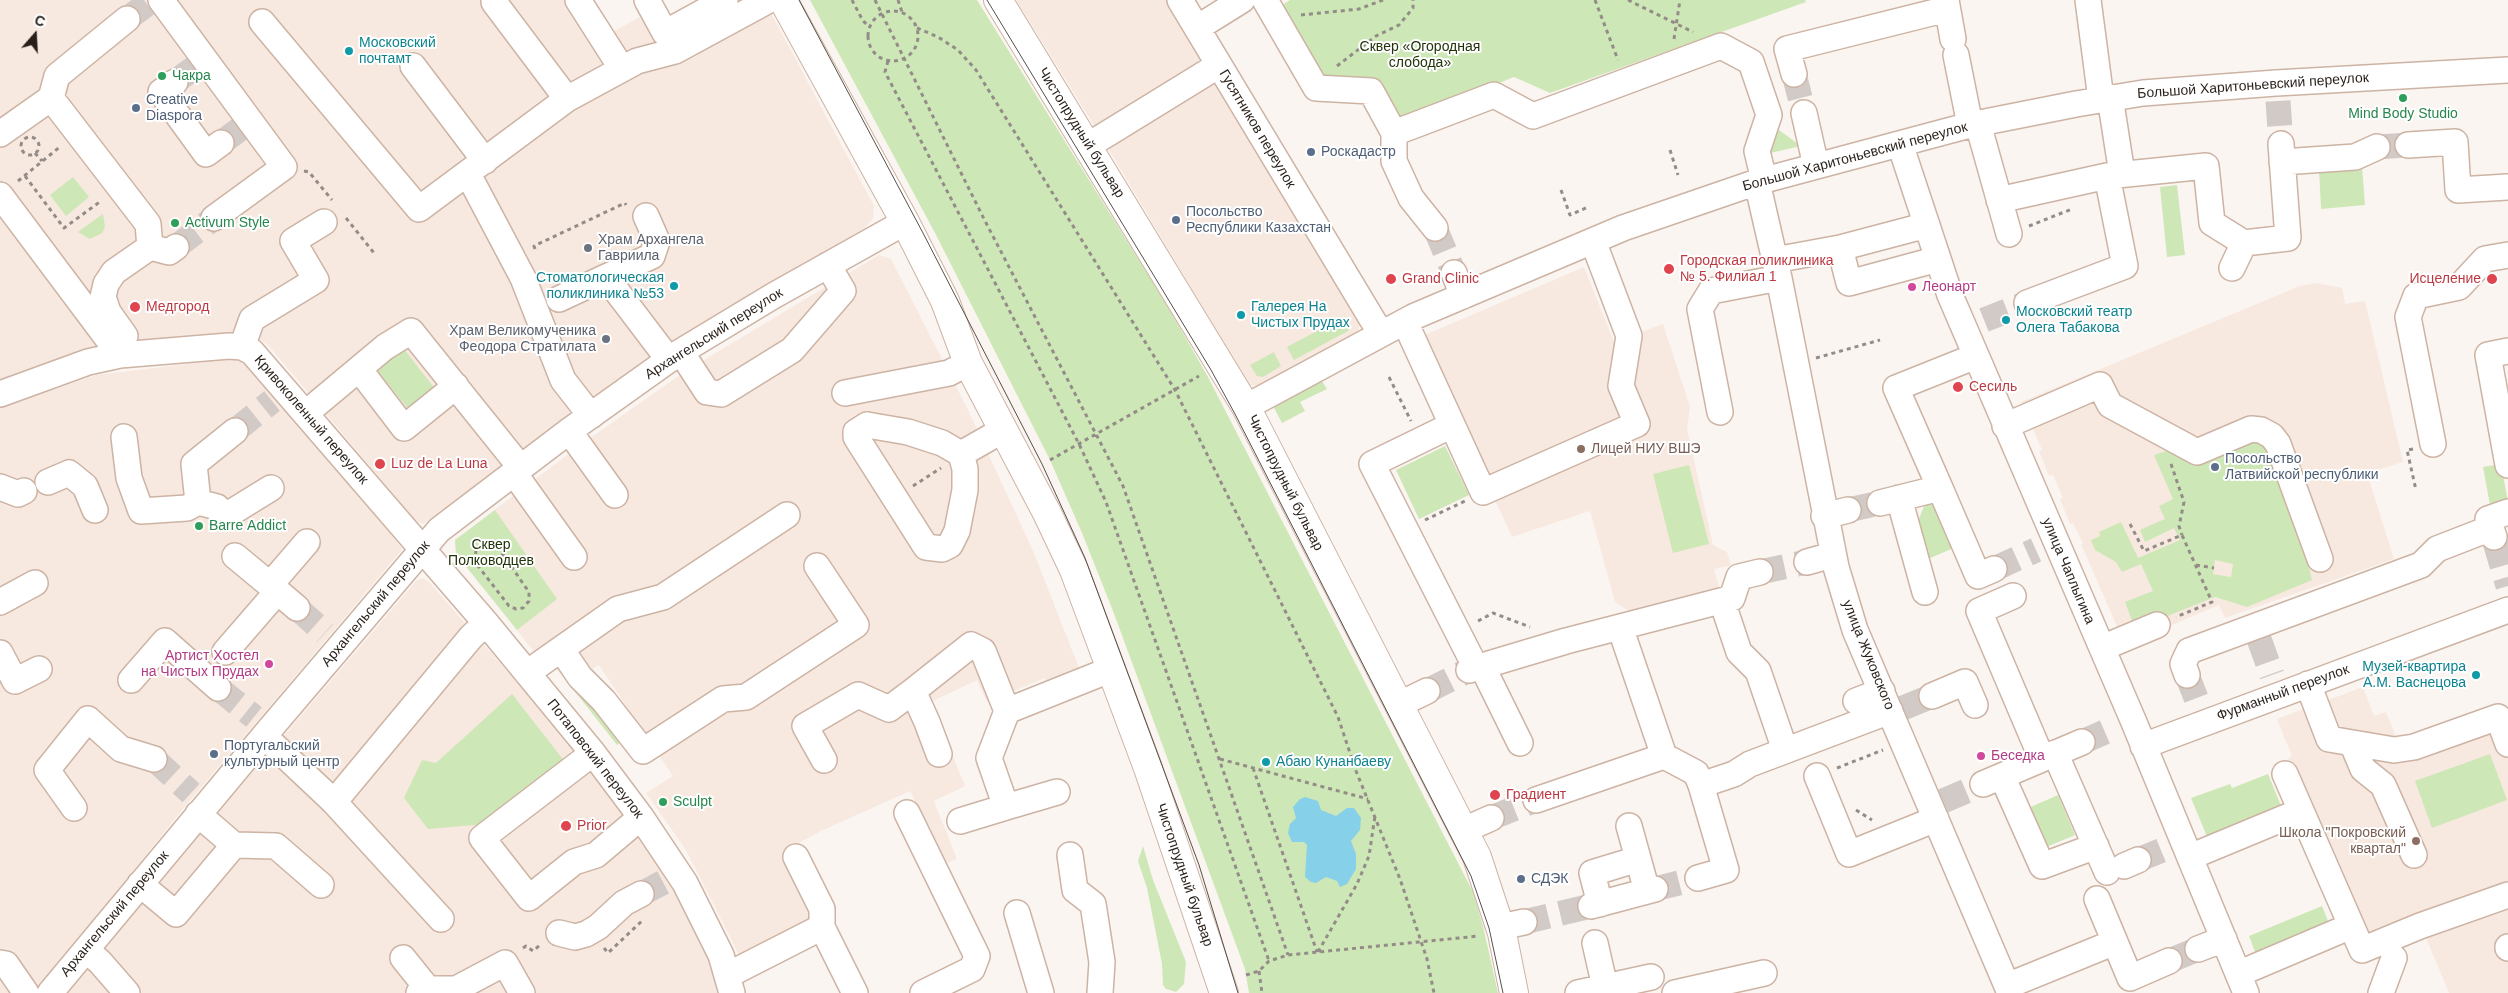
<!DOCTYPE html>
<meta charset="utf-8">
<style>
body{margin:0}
#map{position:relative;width:2508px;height:993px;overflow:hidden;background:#fbf5f2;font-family:Arial,sans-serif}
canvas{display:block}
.north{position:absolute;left:10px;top:10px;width:50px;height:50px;-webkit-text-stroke:4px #fff;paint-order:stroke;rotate:19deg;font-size:14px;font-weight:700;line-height:20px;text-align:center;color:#281f19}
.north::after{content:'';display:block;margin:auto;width:18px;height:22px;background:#281f19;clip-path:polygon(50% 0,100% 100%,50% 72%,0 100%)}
</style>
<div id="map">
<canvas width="2508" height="993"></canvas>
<div class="north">С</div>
</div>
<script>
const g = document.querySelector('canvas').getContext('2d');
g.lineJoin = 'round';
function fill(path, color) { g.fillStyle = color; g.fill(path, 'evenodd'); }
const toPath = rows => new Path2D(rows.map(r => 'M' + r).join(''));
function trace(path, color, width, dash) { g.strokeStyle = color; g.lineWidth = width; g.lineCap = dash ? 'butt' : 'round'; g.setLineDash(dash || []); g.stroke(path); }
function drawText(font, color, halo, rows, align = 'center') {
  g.font = font + ' Arial,sans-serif'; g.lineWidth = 4; g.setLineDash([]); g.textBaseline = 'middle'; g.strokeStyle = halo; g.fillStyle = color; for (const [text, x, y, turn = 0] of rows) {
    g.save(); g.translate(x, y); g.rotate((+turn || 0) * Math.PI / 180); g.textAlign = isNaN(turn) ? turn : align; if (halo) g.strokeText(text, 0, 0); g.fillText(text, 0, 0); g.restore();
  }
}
fill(toPath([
 [0,0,592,0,610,33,644,15,667,16,696,0,764,0,874,206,873,218,865,228,755,293,583,406,423,524,415,520,268,345,250,334,236,333,160,339,155,345,77,353,0,380],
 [1016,0,1166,0,1359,321,1359,329,1356,333,1260,386,1249,385,1102,138],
 [879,255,891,259,968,410,1034,553,1081,673,1048,686,1045,678,987,702,977,680,931,702,965,786,934,801,957,859,946,863,929,825,927,826,910,791,821,831,783,851,791,877,812,920,740,957,686,850,646,793,673,776,599,665,592,669,589,665,580,671,535,653,456,554,455,540,579,446,684,372],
 [1584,267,1614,342,1663,324,1690,407,1687,429,1713,545,1727,552,1731,565,1714,569,1720,591,1632,613,1615,602,1590,511,1512,537,1420,337],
 [2317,283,2342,288,2345,304,2365,301,2403,462,2367,473,2394,559,2225,618,2219,605,2125,645,2081,544,2083,543,2073,523,2070,524,2060,499,2063,498,2053,475,2049,476,2039,451,2042,450,2021,402,2300,286],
 [236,358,243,360,249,365,401,547,401,551,177,816,36,993,0,993,0,408,96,375],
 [423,578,429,582,548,718,636,830,673,890,713,963,720,993,64,993,417,580],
 [2363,687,2374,716,2386,712,2399,744,2506,706,2508,711,2508,993,2449,993,2424,933,2367,940,2288,758,2292,756,2277,719]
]), '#f7e9e0');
fill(toPath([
 [810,0,977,0,1168,307,1208,377,1473,892,1483,926,1498,993,1249,993,1245,969,1113,611,1082,533,1050,460,935,233],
 [1290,0,1805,0,1806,2,1550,93,1514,77,1395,125,1374,87,1330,84,1287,23,1282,5],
 [1779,130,1801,146,1766,154,1772,131],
 [2362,166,2365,205,2321,209,2319,169],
 [73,177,89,197,66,216,50,195],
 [2177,185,2185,255,2167,257,2160,187],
 [103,214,105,227,102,233,90,239,78,232],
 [1345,316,1349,326,1348,331,1294,360,1287,347],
 [403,348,436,390,410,411,376,369],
 [1274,352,1281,366,1263,377,1257,376,1250,365],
 [1322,381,1327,389,1300,402,1305,411,1282,423,1273,406],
 [2257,438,2271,447,2299,526,2312,580,2247,607,2215,597,2135,629,2125,602,2153,591,2141,564,2122,572,2116,562,2095,550,2091,540,2100,536,2099,532,2121,522,2138,558,2180,540,2174,528,2145,542,2140,530,2165,519,2159,506,2173,499,2154,455,2166,451,2173,452],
 [2215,560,2233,564,2231,577,2213,574],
 [1445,446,1469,495,1419,519,1396,470],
 [2501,464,2508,502,2490,505,2483,467],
 [1689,465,1709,544,1673,553,1653,474],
 [1936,499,1956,547,1928,559,1918,521,1925,504],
 [495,510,557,599,517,630,456,554,455,540],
 [560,662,623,740,617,745,555,666],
 [512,694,565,762,486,824,428,829,404,798,422,760,436,763],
 [2490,754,2507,800,2432,828,2415,781],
 [2268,774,2282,808,2208,839,2191,798,2230,784,2232,788],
 [2058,795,2075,835,2044,848,2026,809],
 [1143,846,1153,880,1186,962,1184,984,1176,992,1166,989,1163,985,1162,964,1147,888,1138,861],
 [2322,906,2330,926,2257,957,2249,936]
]), '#cee7b6');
fill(toPath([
 [1305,797,1318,801,1321,810,1336,816,1347,808,1354,808,1361,818,1360,830,1351,841,1356,854,1356,869,1347,884,1340,887,1337,881,1326,877,1316,883,1311,882,1305,877,1307,845,1304,842,1292,842,1288,833,1290,824,1296,818,1293,807,1300,799]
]), '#87d0e9');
trace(toPath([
 [127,19,151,1],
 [1794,74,1804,113],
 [175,82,198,65],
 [2278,101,2281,144],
 [221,143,244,126],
 [2377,147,2408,145],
 [1435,228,1454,273],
 [176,247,214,218],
 [1984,320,2027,303],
 [235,431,272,401],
 [1848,510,1880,503],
 [2495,542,2508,586],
 [1994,569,2036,550],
 [1760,572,1807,562],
 [297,608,325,633],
 [2259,639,2272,675],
 [2187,675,2198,703],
 [218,688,254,717],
 [1427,691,1469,670],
 [1903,708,1932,696],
 [2082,742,2114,728],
 [154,759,191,793],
 [1943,801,1983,784],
 [1491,818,1536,800],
 [2138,860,2167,848],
 [1655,889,1698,878],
 [641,894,664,882],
 [1524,922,1591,906],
 [2169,961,2198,949]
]), '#d1cac7', 25, [25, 12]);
const minor = toPath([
 [161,0,284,167,214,218],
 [578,0,622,69],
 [647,0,665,33,725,0],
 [1180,0,1381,334],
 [1265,0,1316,88,1371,91,1394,133,1394,161,1411,198,1435,228],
 [1946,0,1953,39],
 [2088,0,2101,99],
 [494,2,567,99,637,61,675,51,769,0],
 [262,22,419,209,567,99],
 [1197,28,1242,0],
 [1956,55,1970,125],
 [413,66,485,161],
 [1794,74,1787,49,1947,9],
 [175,82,161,92,206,154,221,143],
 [2110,97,2122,174],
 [51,98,57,76,127,19],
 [1804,113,1816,166],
 [1978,124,2009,234],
 [1394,133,1494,95,1533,116,1721,46,1751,62,1769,115,1757,151,1764,180],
 [0,134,51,98,148,224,150,247],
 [1900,144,1950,295,2133,720,2246,993],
 [1089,145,1219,65],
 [2408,145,2455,142,2458,190,2508,187],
 [2282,162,2355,157,2377,147],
 [468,174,523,278,563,380,591,416],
 [1757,182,1779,278,1836,567,1855,630,2010,993],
 [0,195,120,355],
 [1999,200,2107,176,2206,166,2212,223,2244,243,2288,238,2281,144],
 [1927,225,1840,248,1849,283,1938,259],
 [150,247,169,252,176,247],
 [1775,260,1840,248],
 [2232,268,2244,243],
 [1454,273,1463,296],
 [606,277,652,256,657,241,646,216],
 [559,299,606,277,669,360],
 [2027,303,2125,266,2107,176],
 [1405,322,1483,492,1637,424,1621,386,1629,336,1593,241],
 [125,336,108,312,103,297,106,284,114,272,150,247],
 [242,347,252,319,316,280,293,241,324,222],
 [2508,351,2488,355,2508,465],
 [681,352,707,392,721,394,792,350,843,291,828,265],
 [359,369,404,428,456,386],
 [845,393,949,373,968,363],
 [0,394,88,362,120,355,229,346,242,347,252,352,486,623,593,753,641,817,685,883,721,955,732,993],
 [1246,407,1413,317,1623,228,1757,182,1970,125,2076,104,2143,93,2276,83,2508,70],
 [1720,412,1700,309,1711,291,1779,278],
 [306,413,385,347,411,331,521,468],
 [867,425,908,432,942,443,961,454,965,469,965,490,957,531,950,545,942,549,926,547,856,437,856,432,867,425],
 [1452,425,1372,464,1476,668],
 [2005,426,2100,385,2110,405,2197,452,2251,429,2261,430,2272,436,2278,444,2320,559],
 [569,431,615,495],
 [124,437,129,478,141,511,187,508,198,502,194,464,235,431],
 [2433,444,2408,317,2416,296,2459,287,2485,259,2508,255],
 [961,454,1003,430],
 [514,473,574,557],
 [48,482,69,473,85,486,95,510],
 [0,487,18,494,24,491],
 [1940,488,1978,576,1994,569],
 [1899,498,1925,592],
 [198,502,217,507,224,517,271,488],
 [1880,503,1940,488,1896,388,1976,356],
 [1824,516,1848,510],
 [2494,537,2488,519,2508,512],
 [235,556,270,585],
 [1807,562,1832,555],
 [2013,596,1979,611,2042,759],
 [1722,601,1739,652,1758,671,1785,750],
 [0,602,35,583],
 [297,608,270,585,307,542],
 [1620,627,1664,756,1696,773,1701,785,1726,870,1698,878],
 [2102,648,2157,625],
 [561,649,580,677,604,701,643,751,723,699,746,697,856,625,817,566],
 [225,652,277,592],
 [0,653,15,681,39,669],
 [1482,666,1520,743],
 [1469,670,1566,641,1732,598,1739,577,1760,572],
 [527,673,618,609,663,597,787,515],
 [2187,675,2183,664,2189,651,2421,565,2437,549,2491,528],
 [131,680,165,641,218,688],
 [2308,684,2329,739,2394,750,2414,747,2498,717,2508,744],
 [1932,696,1965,682,1975,705],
 [1856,701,1882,691],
 [1398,705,1427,691],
 [264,736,334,802,441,919],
 [2352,743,2363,769,2383,785,2414,855],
 [2143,746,2508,610],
 [593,753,482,838,529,898,574,862,596,855,641,817],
 [2055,753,2107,872],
 [939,754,927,722,913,691,971,645,983,651,1007,711],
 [824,760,805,726,858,695,889,709,913,691],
 [2285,774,2362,950,2420,926,2508,895],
 [1817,776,1849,854,1936,819],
 [2002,776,2042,866,2096,846],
 [1983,784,2082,742],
 [1701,785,1734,774,1750,764,1890,711],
 [1536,800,1664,756],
 [334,802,471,637,486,623],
 [1006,807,1057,792],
 [74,808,47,770,88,719,121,749,154,759],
 [907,813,977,956,972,969,923,993],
 [198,814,234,845,276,846,321,885],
 [960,821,1006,807,989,758,1007,711,1112,669],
 [1629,826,1647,891],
 [1464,830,1491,818],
 [1070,855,1075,890,1093,904,1102,962,1100,993],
 [796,857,822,909,822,927],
 [2190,857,2301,811],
 [2124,866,2138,860],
 [140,884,176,914,234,845],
 [2097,899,2130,978,2169,961],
 [1600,904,1592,873,1638,859],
 [1591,906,1655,889],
 [1017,913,1041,993],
 [1500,927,1524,922],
 [559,933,575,937,586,934,598,927,624,903,641,894],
 [1595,943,1605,987],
 [2508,947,2508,948],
 [2198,949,2224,939],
 [86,950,100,962,127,993],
 [403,958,428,989],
 [0,963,6,964,26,993],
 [2238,974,2351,926],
 [728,975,822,927,855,993],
 [2007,986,2115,942],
 [50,993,269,730,439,530,569,431,677,354,773,296,905,222],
 [419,993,428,989,456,989,505,963,522,993],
 [1578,993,1651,977],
 [1675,993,1764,973],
 [2381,993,2394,958]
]);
const major = toPath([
 [783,0,905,222,945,301,968,363,1047,513,1074,570,1148,768,1224,993],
 [998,0,1246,407,1477,857,1502,933,1514,993]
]);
trace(minor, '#cdb3a3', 28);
trace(major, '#cdb3a3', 30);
trace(toPath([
 [852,0,863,21,869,26],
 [875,0,984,219,1123,486,1288,955],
 [898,0,902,12],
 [1595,0,1618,60],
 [1628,0,1693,32],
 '868 36a25 25 0 1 1 50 0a25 25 0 1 1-50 0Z',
 [1301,15,1359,9,1383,0],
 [917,28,938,37,958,50,976,70,1175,390,1338,717,1356,771,1400,879,1427,959,1434,993],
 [1674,39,1680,0],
 [888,61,885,72,1079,444,1106,502,1269,961],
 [1337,66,1376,36,1399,25,1413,8,1413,0],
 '21 146a9 9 0 1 1 18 0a9 9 0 1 1-18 0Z',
 [1670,150,1678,175],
 [35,153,42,161],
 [304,171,309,172,332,200],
 [25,176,64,228,101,201],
 [18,181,61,146],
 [1561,190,1570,215,1588,207],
 [346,218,374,253],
 [2029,226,2072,209],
 [535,249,534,246,625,203,626,205],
 [1816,358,1880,340],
 [1389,377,1411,421],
 [2413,449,2407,450,2416,490],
 [1050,460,1199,376],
 [2171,464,2184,502,2179,526,2182,535],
 [913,486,941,468],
 [1425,520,1465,501],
 [2130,524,2144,551,2182,535,2212,602,2176,617],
 [490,543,499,549,529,592,529,601,523,608,516,609,509,606,475,562,476,549,482,544,490,543],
 [2196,565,2214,568],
 [1478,621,1493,613,1530,627],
 [1220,759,1368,799],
 [1253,768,1317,952],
 [1837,768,1883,750],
 [1856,810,1872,820],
 [523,948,526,946,533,951,540,945],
 [604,948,608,953,643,920],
 [1318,952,1357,884,1369,856,1375,816],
 [1259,971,1262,993],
 [1246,975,1259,971,1269,961,1288,955,1479,936]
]), '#948c88', 3, [4, 4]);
trace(minor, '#fff', 25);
trace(major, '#fff', 28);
trace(toPath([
 [799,0,923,233,1042,464,1085,558,1199,865,1238,993],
 [987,0,1211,370,1235,414,1471,876,1489,928,1503,993]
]), '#574f49', 1);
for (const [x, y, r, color] of [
 [349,51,5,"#0f9aa8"],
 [162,76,5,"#2e9e5b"],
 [2403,98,5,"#2e9e5b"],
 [136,108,5,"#5c6f8a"],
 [1311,152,5,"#5c6f8a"],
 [1176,220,5,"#5c6f8a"],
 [175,223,5,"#2e9e5b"],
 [588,248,5,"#6b7280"],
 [1669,269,6,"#e0444e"],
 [1391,279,6,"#e0444e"],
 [2492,279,6,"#e0444e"],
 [674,286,5,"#0f9aa8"],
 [1912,287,5,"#d1479c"],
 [135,307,6,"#e0444e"],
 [1241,315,5,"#0f9aa8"],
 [2006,320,5,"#0f9aa8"],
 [606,339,5,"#6b7280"],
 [1958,387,6,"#e0444e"],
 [1581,449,5,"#8d6e63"],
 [380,464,6,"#e0444e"],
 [2215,467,5,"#5c6f8a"],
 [199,526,5,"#2e9e5b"],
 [269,664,5,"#d1479c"],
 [2476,675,5,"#0f9aa8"],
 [214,754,5,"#5c6f8a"],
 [1981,756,5,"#d1479c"],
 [1266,762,5,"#0f9aa8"],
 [1495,795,6,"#e0444e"],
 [663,802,5,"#2e9e5b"],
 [566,826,6,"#e0444e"],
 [2416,841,5,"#8d6e63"],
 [1521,879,5,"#5c6f8a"]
]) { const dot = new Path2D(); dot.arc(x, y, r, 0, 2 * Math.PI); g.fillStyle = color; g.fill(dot); trace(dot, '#fff', 2); }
drawText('14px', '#0d838f', '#fff', [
 ["Московский",359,43],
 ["почтамт",359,59],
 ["Стоматологическая",664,278,"right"],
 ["поликлиника №53",664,294,"right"],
 ["Галерея На",1251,307],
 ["Чистых Прудах",1251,323],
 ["Московский театр",2016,312],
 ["Олега Табакова",2016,328],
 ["Музей-квартира",2466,667,"right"],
 ["А.М. Васнецова",2466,683,"right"],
 ["Абаю Кунанбаеву",1276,762]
], 'left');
drawText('14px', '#22330a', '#fff', [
 ["Сквер «Огородная",1420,47],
 ["слобода»",1420,63],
 ["Сквер",491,545],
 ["Полководцев",491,561]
]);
drawText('14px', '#27864d', '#fff', [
 ["Чакра",172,76],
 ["Mind Body Studio",2403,114,"center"],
 ["Activum Style",185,223],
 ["Barre Addict",209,526],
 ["Sculpt",673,802]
], 'left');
drawText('14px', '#281f19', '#fff', [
 ["Большой Харитоньевский переулок",2253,86,-4],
 ["Гусятников переулок",1257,129,59],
 ["Чистопрудный бульвар",1081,133,58],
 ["Большой Харитоньевский переулок",1855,157,-15],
 ["Архангельский переулок",714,334,-32],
 ["Кривоколенный переулок",311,420,49],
 ["Чистопрудный бульвар",1285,483,63],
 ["улица Чаплыгина",2068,571,67],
 ["Архангельский переулок",376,604,-50],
 ["улица Жуковского",1868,655,68],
 ["Фурманный переулок",2283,693,-20],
 ["Потаповский переулок",595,759,52],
 ["Чистопрудный бульвар",1184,875,71],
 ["Архангельский переулок",115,914,-50]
]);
drawText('14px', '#4e5e75', '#fff', [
 ["Creative",146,100],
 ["Diaspora",146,116],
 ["Роскадастр",1321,152],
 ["Посольство",1186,212],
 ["Республики Казахстан",1186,228],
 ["Посольство",2225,459],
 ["Латвийской республики",2225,475],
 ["Португальский",224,746],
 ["культурный центр",224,762],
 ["СДЭК",1531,879]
], 'left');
drawText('14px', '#5b616d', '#fff', [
 ["Храм Архангела",598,240],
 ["Гавриила",598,256],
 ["Храм Великомученика",596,331,"right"],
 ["Феодора Стратилата",596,347,"right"]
], 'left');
drawText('14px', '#be3a42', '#fff', [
 ["Городская поликлиника",1680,261],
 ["№ 5. Филиал 1",1680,277],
 ["Grand Clinic",1402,279],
 ["Исцеление",2481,279,"right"],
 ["Медгород",146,307],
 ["Сесиль",1969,387],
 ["Luz de La Luna",391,464],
 ["Градиент",1506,795],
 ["Prior",577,826]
], 'left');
drawText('14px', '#b23c85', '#fff', [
 ["Леонарт",1922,287],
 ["Артист Хостел",259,656,"right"],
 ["на Чистых Прудах",259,672,"right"],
 ["Беседка",1991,756]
], 'left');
drawText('14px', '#785e54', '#fff', [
 ["Лицей НИУ ВШЭ",1591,449],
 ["Школа \"Покровский",2406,833,"right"],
 ["квартал\"",2406,849,"right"]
], 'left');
</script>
